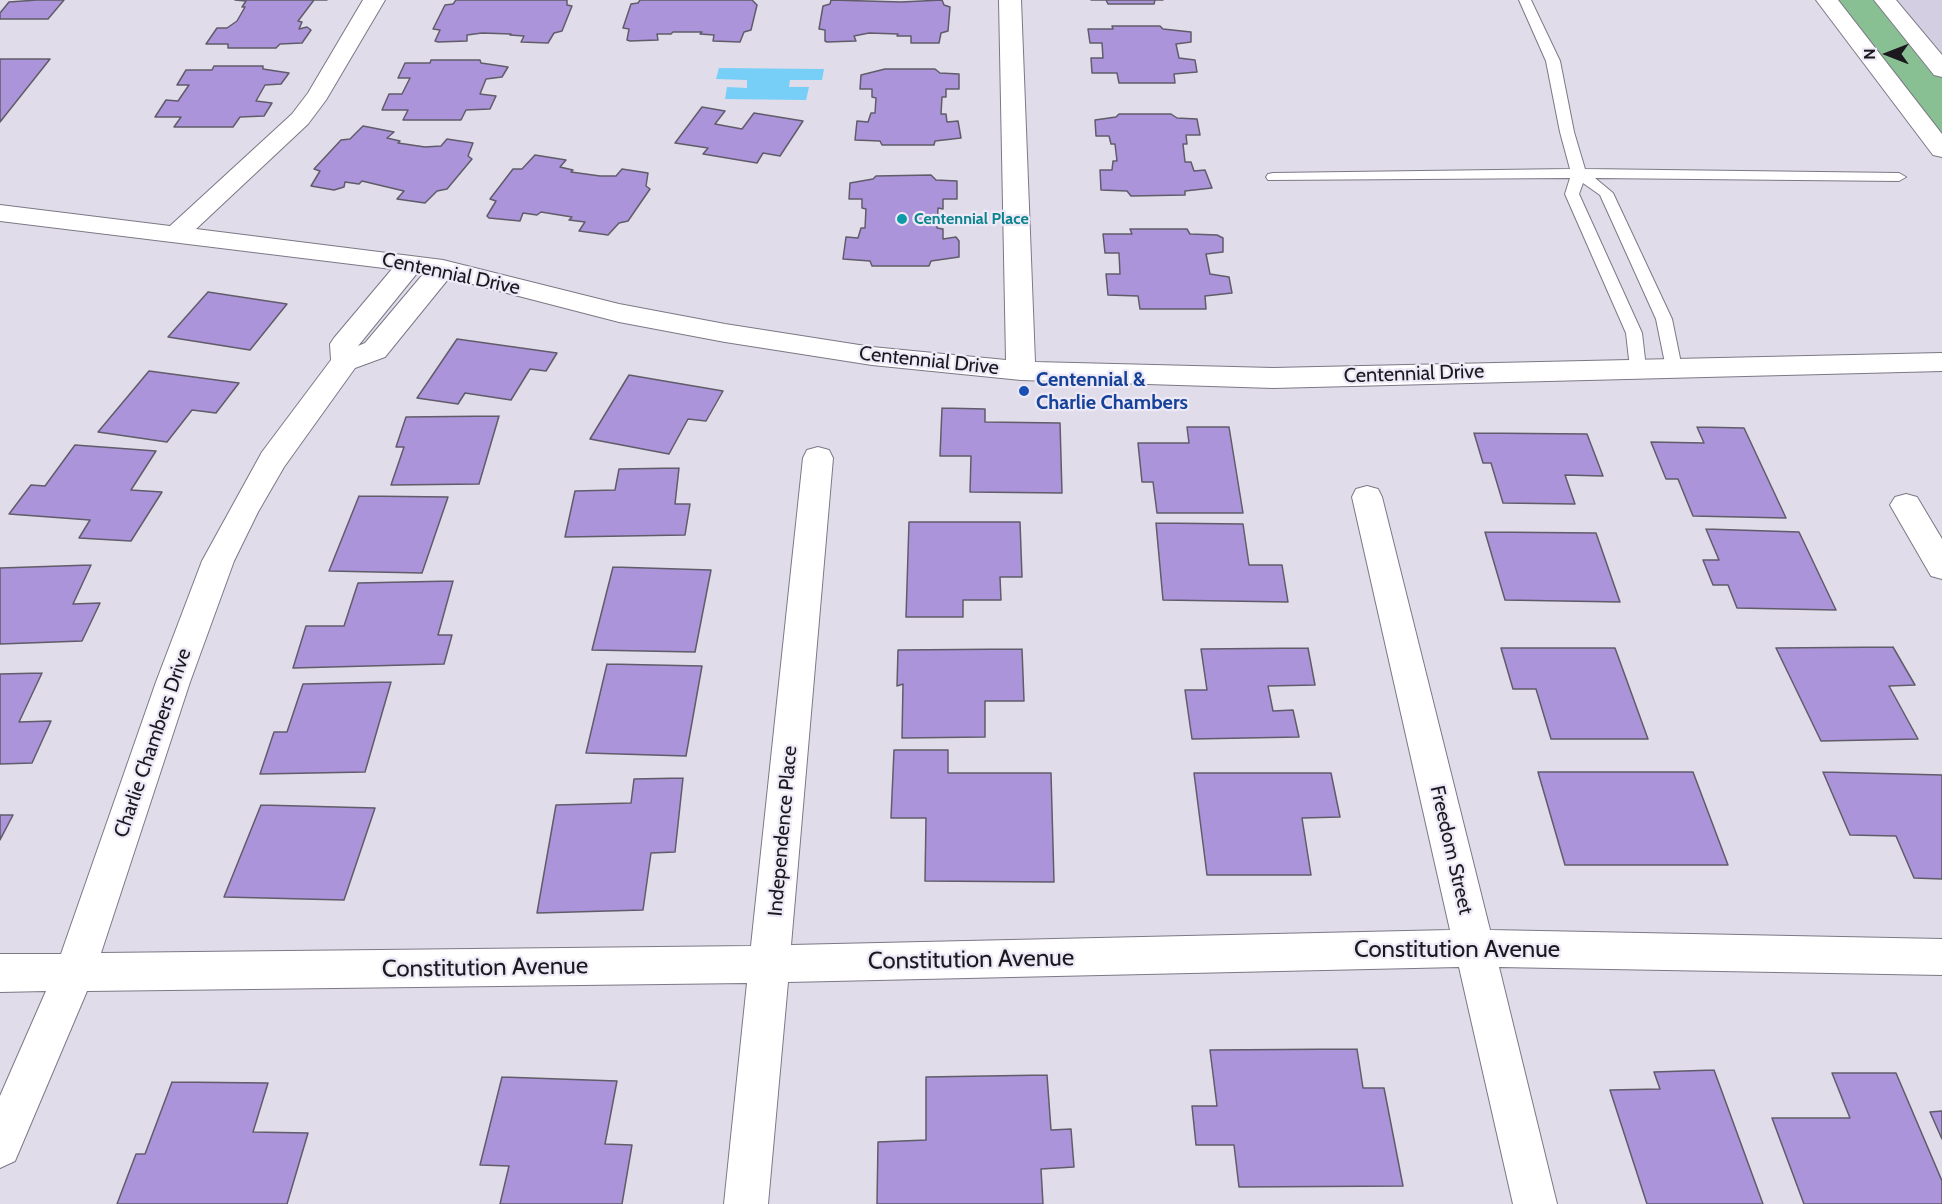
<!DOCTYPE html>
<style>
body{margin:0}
#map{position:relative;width:1942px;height:1204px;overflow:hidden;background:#e0dcea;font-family:Cabin,sans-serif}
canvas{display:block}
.north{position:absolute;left:1858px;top:24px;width:60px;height:60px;-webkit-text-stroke:4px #ede9f7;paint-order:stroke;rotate:270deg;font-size:16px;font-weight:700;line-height:24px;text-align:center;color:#1b191e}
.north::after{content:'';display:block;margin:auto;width:21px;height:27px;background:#1b191e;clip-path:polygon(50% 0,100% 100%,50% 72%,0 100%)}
</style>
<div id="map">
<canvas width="1942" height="1204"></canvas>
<div class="north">N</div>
</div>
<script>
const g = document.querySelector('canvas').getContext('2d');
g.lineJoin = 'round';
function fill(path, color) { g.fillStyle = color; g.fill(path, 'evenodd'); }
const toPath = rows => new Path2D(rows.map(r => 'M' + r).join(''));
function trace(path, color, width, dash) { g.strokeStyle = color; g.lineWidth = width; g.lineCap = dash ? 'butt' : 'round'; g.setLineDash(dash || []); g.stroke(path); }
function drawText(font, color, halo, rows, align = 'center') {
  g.font = font + ' Cabin,sans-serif'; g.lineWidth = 4.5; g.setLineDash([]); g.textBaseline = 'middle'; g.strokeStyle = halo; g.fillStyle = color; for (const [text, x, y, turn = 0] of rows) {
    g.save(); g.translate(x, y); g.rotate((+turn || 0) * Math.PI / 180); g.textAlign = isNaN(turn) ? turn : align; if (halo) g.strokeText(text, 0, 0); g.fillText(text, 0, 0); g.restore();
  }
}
fill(toPath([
 [1885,0,1942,0,1942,70]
]), '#d4cee3');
fill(toPath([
 [1827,0,1885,0,1942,70,1942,150]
]), '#88c094');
fill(toPath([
 [719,68,824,69,822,80,790,80,789,87,809,87,806,100,725,99,727,87,747,88,747,80,716,79]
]), '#77cff7');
const building = toPath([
 [37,0,64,0,48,19,0,19,0,13,9,2,37,0],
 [314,0,298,21,302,22,299,29,307,27,311,30,302,43,280,44,276,48,228,48,228,44,206,44,217,28,227,28,237,21,245,7,242,7,246,1,235,0,327,0,314,0],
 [456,0,567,0,567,5,572,6,562,31,554,33,548,43,521,42,524,36,510,35,511,34,482,33,467,35,467,41,438,42,435,41,440,30,433,29,445,5,453,4,456,0],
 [640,0,752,0,757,5,751,30,744,32,740,42,713,41,714,35,700,34,702,32,673,32,671,34,657,34,658,40,630,41,627,40,629,29,623,28,631,4,638,3,640,0],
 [831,0,901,2,942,0,944,5,950,7,948,31,941,33,939,43,911,43,911,36,897,36,898,34,869,33,854,36,856,41,827,42,825,41,825,30,819,29,823,6,830,4,831,0],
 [1091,0,1163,0,1155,0,1154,4,1108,4,1106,0,1091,0],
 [1112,26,1160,26,1163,29,1191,32,1191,42,1176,44,1179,58,1195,60,1197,72,1174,74,1175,83,1119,83,1117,73,1092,73,1091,58,1103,58,1102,43,1090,43,1088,29,1113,29,1112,26],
 [0,59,50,59,0,122,0,59],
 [431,60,480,60,481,63,508,67,502,77,486,79,480,94,496,96,490,109,466,110,461,120,403,120,408,110,382,110,389,94,402,94,410,78,398,78,405,63,430,63,431,60],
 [214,66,263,66,263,69,289,73,281,84,265,85,256,101,272,103,264,116,240,117,233,127,174,127,181,117,155,117,166,100,178,101,189,85,177,85,186,70,212,70,214,66],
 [885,69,935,69,940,73,959,74,959,89,946,89,946,97,942,97,941,114,946,114,947,122,958,121,961,138,935,141,934,145,882,145,880,141,855,140,857,121,868,122,871,113,875,113,876,98,872,97,872,89,860,89,861,75,885,69],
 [702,107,725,111,715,124,742,129,754,113,803,121,780,156,763,153,757,163,703,154,708,148,675,143,702,107],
 [1119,114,1171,114,1177,118,1197,119,1200,135,1186,135,1187,144,1183,144,1185,162,1191,162,1194,171,1205,170,1212,188,1185,191,1185,195,1131,196,1127,191,1101,190,1100,170,1112,170,1113,161,1117,161,1115,144,1111,144,1109,136,1096,136,1095,120,1116,117,1119,114],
 [363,126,394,132,387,138,400,141,398,143,425,147,441,146,447,139,473,143,468,156,472,159,447,189,437,191,425,203,397,199,404,191,362,181,359,184,345,182,344,187,334,190,311,186,320,171,314,169,341,140,350,139,363,126],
 [535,155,566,160,560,167,573,170,571,172,600,176,616,176,622,169,648,173,646,186,650,189,628,221,619,223,608,235,579,231,585,222,569,220,572,217,541,212,537,215,523,213,520,221,489,218,487,216,496,201,490,199,513,169,522,169,535,155],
 [931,175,936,180,957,181,957,199,943,199,943,209,938,208,937,228,943,229,943,239,956,237,959,241,959,257,931,261,929,266,872,266,870,261,843,259,846,237,858,238,861,228,865,228,866,209,862,208,862,199,849,199,850,183,873,179,876,176,931,175],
 [1130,229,1187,229,1190,234,1217,235,1223,238,1223,252,1206,254,1210,274,1229,277,1232,293,1205,296,1206,309,1140,309,1138,296,1108,295,1106,274,1120,274,1119,253,1105,253,1103,234,1132,234,1130,229],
 [208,292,287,304,250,350,168,337,208,292],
 [457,339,557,353,546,371,530,369,511,400,465,393,458,404,417,398,457,339],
 [149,371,239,383,216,413,192,410,167,442,98,432,149,371],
 [629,375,723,391,706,421,688,419,669,454,590,439,629,375],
 [942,408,985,409,985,422,1060,423,1062,493,970,492,971,456,940,456,942,408],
 [499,416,479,484,391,485,404,447,396,447,406,417,499,416],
 [1187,427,1229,427,1243,513,1157,513,1153,482,1142,482,1138,443,1189,443,1187,427],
 [1697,427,1744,428,1786,518,1693,516,1678,479,1666,479,1651,442,1704,443,1697,427],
 [1474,433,1587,434,1603,476,1565,475,1575,504,1503,503,1491,463,1483,463,1474,433],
 [75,445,156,451,131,490,162,492,131,541,79,538,90,520,9,514,31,485,45,486,75,445],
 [679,468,675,504,690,504,685,535,565,537,575,491,615,490,619,469,679,468],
 [359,496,448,497,422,573,329,571,359,496],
 [909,522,1020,522,1022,577,1000,577,1001,600,963,600,963,617,906,617,909,522],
 [1156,523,1243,524,1249,565,1282,565,1288,602,1163,600,1156,523],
 [1706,529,1799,532,1836,610,1737,608,1728,585,1713,585,1703,560,1719,560,1706,529],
 [1485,532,1596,533,1620,602,1505,600,1485,532],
 [91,565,73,604,100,603,82,641,0,644,0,568,91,565],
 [613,567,711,570,695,652,592,650,613,567],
 [453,581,438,635,452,635,444,664,293,668,306,626,344,626,358,583,453,581],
 [1893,647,1915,685,1889,686,1918,739,1821,741,1776,648,1893,647],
 [1308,648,1315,685,1268,686,1273,711,1293,710,1299,737,1192,739,1185,690,1207,690,1201,649,1308,648],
 [1501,648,1615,648,1648,739,1551,739,1536,689,1513,689,1501,648],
 [1022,649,1024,701,985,701,985,737,902,738,903,684,897,686,898,650,1022,649],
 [607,664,702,666,686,756,586,753,607,664],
 [42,673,19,722,51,721,32,763,0,764,0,674,42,673],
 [391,682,365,772,260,774,274,732,287,732,303,684,391,682],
 [894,750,948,750,948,773,1051,773,1054,882,925,881,926,818,891,818,894,750],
 [1538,772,1693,772,1728,865,1565,865,1538,772],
 [1823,772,1942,775,1942,879,1914,878,1896,836,1850,835,1823,772],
 [1194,773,1331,773,1340,817,1302,818,1311,875,1207,875,1194,773],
 [683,778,675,852,651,853,643,910,537,913,556,805,631,803,634,779,683,778],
 [261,805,375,808,344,900,224,897,261,805],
 [0,815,13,815,0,840,0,815],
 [1357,1049,1363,1088,1384,1088,1403,1186,1239,1187,1234,1145,1196,1145,1192,1106,1217,1106,1210,1050,1357,1049],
 [1714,1070,1763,1204,1647,1204,1610,1090,1660,1089,1654,1072,1714,1070],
 [1832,1073,1896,1073,1942,1181,1942,1204,1804,1204,1772,1118,1850,1118,1832,1073],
 [1047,1075,1051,1130,1071,1129,1074,1167,1041,1169,1043,1204,877,1204,878,1142,926,1140,926,1077,1047,1075],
 [502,1077,617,1081,605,1144,632,1145,622,1204,500,1204,509,1166,480,1165,502,1077],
 [172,1082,268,1083,253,1132,308,1133,287,1204,117,1204,136,1154,145,1154,172,1082],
 [1942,1111,1942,1139,1930,1112,1942,1111]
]);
fill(building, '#ab94d9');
trace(building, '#605c69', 1.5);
const lane = toPath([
 [1519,0,1531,0,1560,61,1574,132,1585,169,1899,173,1906,177,1899,181,1595,178,1613,193,1672,319,1682,368,1674,374,1666,368,1656,319,1610,217,1600,195,1583,183,1579,194,1642,333,1646,368,1644,372,1638,374,1630,368,1626,333,1565,194,1570,178,1268,180,1266,177,1268,174,1273,173,1570,169,1560,132,1546,61,1519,0]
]);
const street = toPath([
 [363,0,385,0,326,100,308,124,196,229,443,260,619,304,725,324,872,347,1006,360,999,0,1021,0,1035,362,1273,368,1942,353,1942,371,1273,388,1021,380,872,365,725,342,619,322,449,278,385,357,355,368,284,467,258,512,234,561,190,682,101,953,751,946,803,458,807,450,818,447,829,450,833,458,791,945,1450,930,1352,497,1356,489,1367,486,1378,489,1382,497,1490,930,1942,939,1942,975,1499,967,1557,1204,1513,1204,1459,967,788,982,768,1204,724,1204,747,983,87,991,15,1161,0,1168,0,1096,46,991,0,992,0,954,61,954,156,682,202,561,262,452,331,360,330,344,334,338,392,269,0,221,0,205,170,226,292,114,308,93,363,0],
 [418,272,424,273,365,343,358,346,418,272],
 [1906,494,1917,497,1942,539,1942,579,1931,576,1890,505,1895,497,1906,494]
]);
const secondary = toPath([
 [1816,0,1838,0,1942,134,1942,157,1933,155,1816,0],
 [1874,0,1896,0,1942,55,1942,77,1934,75,1874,0]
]);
trace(lane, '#7c7885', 2);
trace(street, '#7c7885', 2);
trace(secondary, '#7c7885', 2);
fill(lane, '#fff');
fill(street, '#fff');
fill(secondary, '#fff');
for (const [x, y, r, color] of [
 [902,219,6,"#0f9aa8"],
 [1024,391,6,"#1a4fb4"]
]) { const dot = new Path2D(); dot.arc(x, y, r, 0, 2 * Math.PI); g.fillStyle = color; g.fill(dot); trace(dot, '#ede9f7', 2); }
drawText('bold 16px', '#0d838f', '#ede9f7', [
 ["Centennial Place",914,219]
], 'left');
drawText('20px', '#1b191e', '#ede9f7', [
 ["Centennial Drive",451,274,12],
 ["Centennial Drive",929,361,6],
 ["Centennial Drive",1414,374,-2],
 ["Charlie Chambers Drive",153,743,-71],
 ["Independence Place",783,831,-85],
 ["Freedom Street",1451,850,77]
]);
drawText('bold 20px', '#164399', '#ede9f7', [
 ["Centennial &",1036,380],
 ["Charlie Chambers",1036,403]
], 'left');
drawText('24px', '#1b191e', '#ede9f7', [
 ["Constitution Avenue",1457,950],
 ["Constitution Avenue",971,960,-1],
 ["Constitution Avenue",485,968,-1]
]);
</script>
